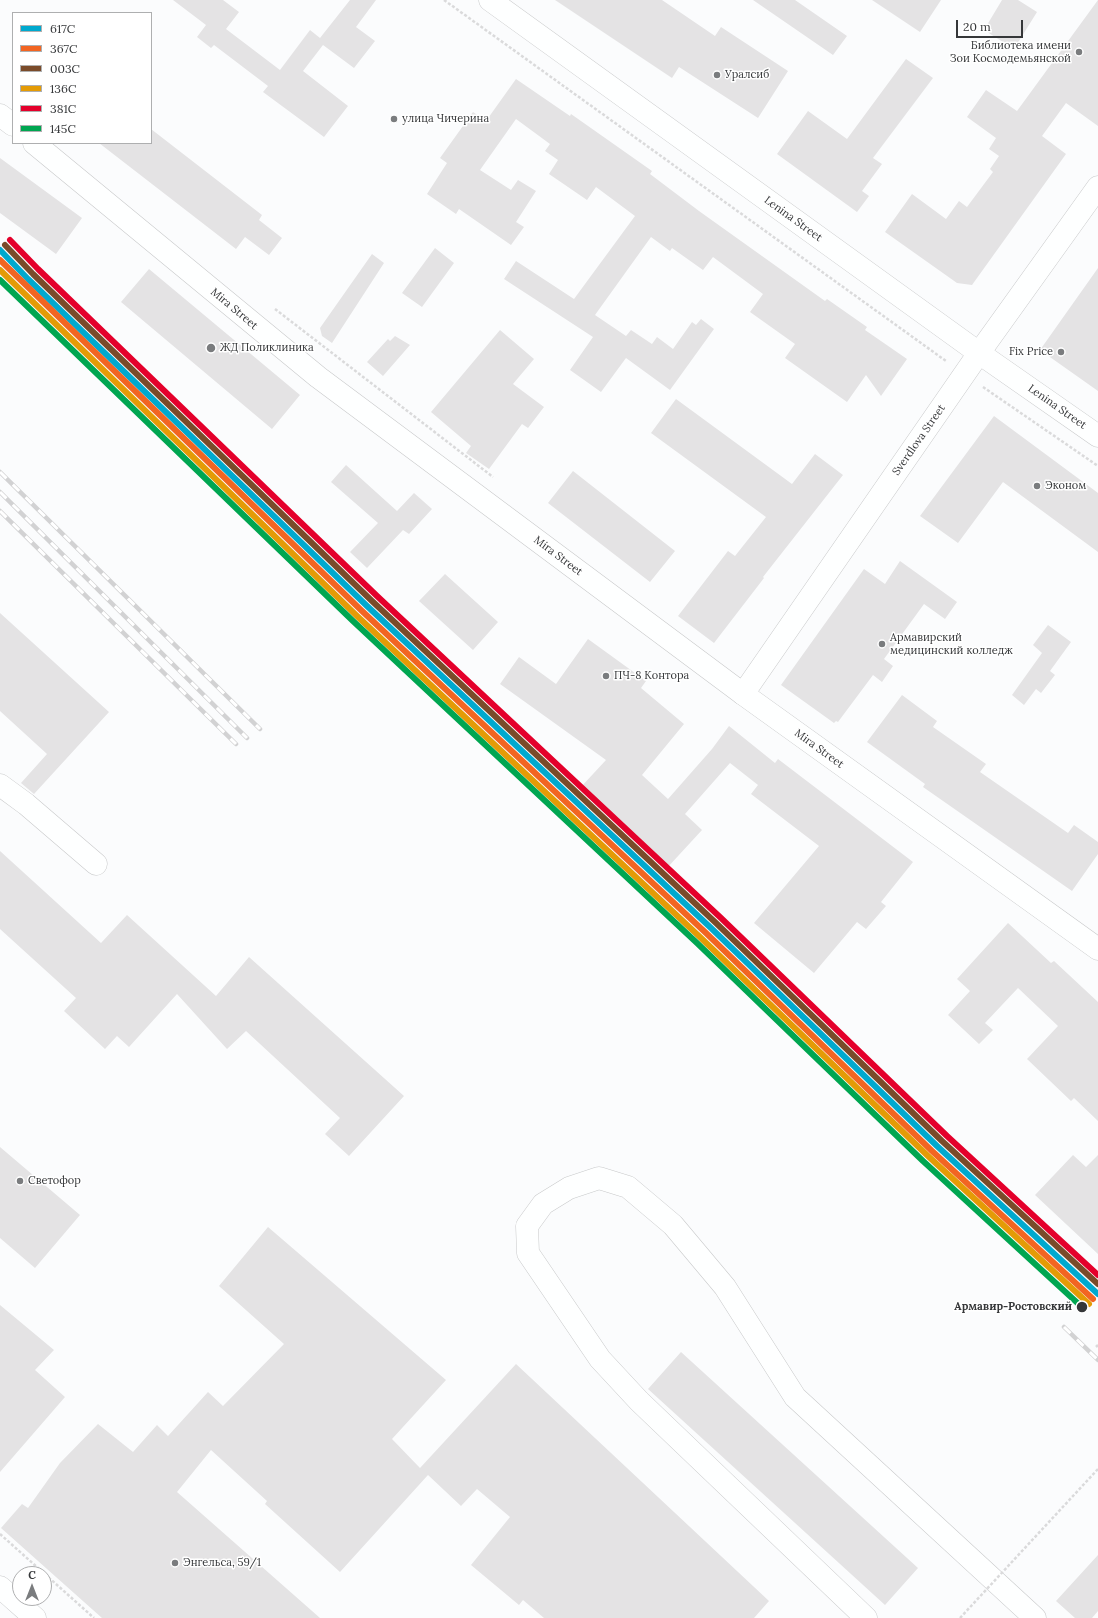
<!DOCTYPE html>
<meta charset="utf-8">
<style>
body{margin:0}
#map{position:relative;width:1098px;height:1618px;overflow:hidden;background:#fbfcfd;font-family:Lora,serif}
canvas{display:block}
.legend{position:absolute;left:12px;top:12px;width:140px;height:132px;box-sizing:border-box;background:#fff;border:1px solid #aeafb0;margin:0;padding:5px 7px;list-style:none;font-size:12px;color:#353739}
.legend li{display:flex;align-items:center;gap:8px;height:20px}
.legend b{width:20px;border:1px solid #aeafb0}
.north{position:absolute;left:12px;top:1566px;width:40px;height:40px;box-sizing:border-box;background:#fff;border:1px solid #aeafb0;border-radius:50%;rotate:0deg;font-size:11px;font-weight:700;line-height:16px;text-align:center;color:#353739}
.north::after{content:'';display:block;margin:auto;width:14px;height:18px;background:#7a7c7e;clip-path:polygon(50% 0,100% 100%,50% 72%,0 100%)}
.scale{position:absolute;left:956px;top:20px;width:67px;height:18px;box-sizing:border-box;border:2px solid #353739;border-top:0;padding-left:5px;font-size:12px;line-height:14px;white-space:nowrap;color:#353739;-webkit-text-stroke:3px #fff;paint-order:stroke}
</style>
<div id="map">
<canvas width="1098" height="1618"></canvas>
<ul class="legend">
<li><b style="height:5px;background:#00a9ce"></b>617C</li>
<li><b style="height:5px;background:#f26522"></b>367С</li>
<li><b style="height:5px;background:#7a4b2a"></b>003С</li>
<li><b style="height:5px;background:#e49b06"></b>136С</li>
<li><b style="height:5px;background:#e4002b"></b>381С</li>
<li><b style="height:5px;background:#00a651"></b>145С</li>
</ul>
<div class="north">С</div>
<div class="scale">20 m</div>
</div>
<script>
const g = document.querySelector('canvas').getContext('2d');
g.lineJoin = 'round';
function fill(path, color) { g.fillStyle = color; g.fill(path, 'evenodd'); }
const toPath = rows => new Path2D(rows.map(r => 'M' + r).join(''));
function trace(path, color, width, dash) { g.strokeStyle = color; g.lineWidth = width; g.lineCap = dash ? 'butt' : 'round'; g.setLineDash(dash || []); g.stroke(path); }
function drawText(font, color, halo, rows, align = 'center') {
  g.font = font + ' Lora,serif'; g.lineWidth = 3; g.setLineDash([]); g.textBaseline = 'middle'; g.strokeStyle = halo; g.fillStyle = color; for (const [text, x, y, turn = 0] of rows) {
    g.save(); g.translate(x, y); g.rotate((+turn || 0) * Math.PI / 180); g.textAlign = isNaN(turn) ? turn : align; if (halo) g.strokeText(text, 0, 0); g.fillText(text, 0, 0); g.restore();
  }
}
fill(toPath([
 [173,0,223,0,239,12,226,29,280,70,310,30,320,38,350,0,376,0,356,27,375,41,354,68,323,45,303,71,348,106,324,137,263,92,268,86,214,45,211,48,197,37,206,25],
 [555,0,662,0,715,36,721,27,788,71,758,118,679,67,672,78],
 [753,0,795,0,847,36,833,55],
 [872,0,941,0,920,32],
 [1002,0,1018,0,1037,12,1014,49,984,30],
 [1098,0,1098,126,1066,103,1042,136,1066,154,972,285,957,283,885,232,912,194,946,219,959,201,967,207,993,172,990,169,999,156,989,149,996,138,967,117,986,90,1017,111],
 [906,59,933,78,873,158,882,164,862,191,869,196,857,212,777,154,808,111,847,139],
 [516,79,570,116,571,114,652,171,650,174,699,211,825,301,827,299,867,327,865,330,907,359,881,396,866,375,847,402,785,358,795,344,750,312,763,294,713,257,703,270,672,248,670,251,651,237,595,315,626,336,631,330,652,344,657,337,673,349,692,322,696,325,701,319,714,329,670,390,626,358,601,392,570,370,593,337,504,279,516,261,574,299,635,216,596,187,587,200,549,174,558,160,545,151,550,144,516,119,480,170,511,190,518,180,536,191,516,222,524,227,511,245,459,209,456,214,427,194,447,163,440,158,473,112,486,121],
 [151,129,262,215,259,220,282,238,269,255,245,237,236,249,99,143,151,143],
 [0,158,82,218,56,254,0,213],
 [435,248,454,263,422,307,402,293],
 [372,254,384,263,332,343,322,336,320,328],
 [1098,268,1098,391,1040,350],
 [149,269,300,395,272,429,121,302],
 [500,330,534,359,513,384,544,407,528,428,522,424,489,469,466,453,471,446,431,412],
 [395,336,410,345,383,376,367,362,388,339,390,341],
 [676,399,792,484,815,454,843,475,763,577,764,578,714,643,678,616,728,551,735,556,766,517,651,433],
 [994,416,1098,493,1098,552,1003,482,958,543,920,516],
 [346,465,397,511,414,493,432,509,409,534,403,530,367,568,350,552,378,523,331,482],
 [573,471,675,551,650,582,548,503],
 [900,561,957,602,945,619,924,604,884,659,893,666,882,682,873,675,838,722,836,721,834,723,781,685,864,569,885,584],
 [445,574,498,622,473,650,419,601],
 [0,613,109,712,34,794,21,783,47,754,0,711],
 [1048,625,1071,642,1050,671,1055,675,1041,693,1036,689,1024,705,1012,695,1042,653,1033,645],
 [588,639,646,681,641,688,684,724,642,775,668,799,712,749,729,726,775,763,778,759,913,862,881,902,886,906,866,929,857,922,814,973,754,923,819,846,751,794,758,785,730,763,685,814,702,830,667,868,580,788,606,760,500,684,519,657,556,684],
 [902,695,937,721,933,727,986,764,980,772,1068,833,1074,825,1098,842,1098,854,1072,891,923,787,925,784,867,742],
 [0,851,101,943,127,915,216,996,249,957,404,1096,349,1156,325,1134,340,1118,246,1031,227,1049,177,994,129,1047,117,1036,105,1049,64,1011,76,998,0,929],
 [1008,923,1051,963,1054,961,1098,1002,1098,1121,1074,1098,1071,1101,1027,1059,1058,1026,1018,988,985,1023,993,1030,979,1044,948,1015,970,991,957,979],
 [0,1147,80,1215,35,1268,0,1238],
 [1073,1155,1086,1167,1098,1155,1098,1254,1035,1195],
 [268,1227,446,1380,392,1439,420,1468,516,1364,769,1601,754,1618,544,1618,523,1600,519,1605,471,1565,510,1517,477,1489,461,1506,428,1475,340,1572,265,1504,267,1501,211,1450,177,1492,320,1618,102,1618,1,1528,22,1504,28,1508,60,1463,98,1424,133,1452,157,1425,168,1436,208,1392,223,1406,284,1344,219,1286],
 [0,1305,54,1350,35,1370,65,1397,0,1472],
 [681,1352,918,1568,885,1605,648,1389],
 [1098,1555,1098,1611,1092,1618,1075,1618,1056,1601]
]), '#e4e3e4');
const minor = toPath([
 [490,0,979,353,1098,436],
 [0,115,13,125],
 [34,143,318,377,743,694],
 [0,785,26,804,96,864],
 [0,1587,35,1618],
 [866,1618,639,1401,600,1359,528,1253,527,1226,543,1204,569,1188,599,1178,628,1187,673,1225,725,1287,795,1397,1035,1618]
]);
const major = toPath([
 [1098,187,979,353,743,694,1098,949]
]);
trace(minor, '#c8c9ca', 23);
trace(major, '#c8c9ca', 23);
trace(toPath([
 [444,0,946,361],
 [275,309,493,477],
 [983,387,1098,466],
 [1096,1347,1098,1345],
 [0,1534,94,1618]
]), '#dadadb', 2.5, [3, 2]);
trace(minor, '#feffff', 22);
trace(major, '#feffff', 22);
const rail = toPath([
 [0,472,260,729],
 [0,492,247,738],
 [0,511,236,744],
 [1064,1327,1098,1360]
]);
trace(rail, '#d2d2d3', 4.5);
trace(rail, '#fff', 3, [9]);
trace(toPath([
 [960,1618,1098,1469]
]), '#dadadb', 2.5, [3, 2]);
trace(toPath([
 [0,250,28,279,367,606,711,928,937,1146,1098,1294]
]), '#00a9ce', 6);
trace(toPath([
 [0,260,362,611,706,933,932,1151,1093,1299]
]), '#f26522', 6);
trace(toPath([
 [5,245,33,274,372,601,716,923,942,1141,1098,1284]
]), '#7a4b2a', 6);
trace(toPath([
 [0,270,357,616,701,938,928,1156,1089,1304]
]), '#e49b06', 6);
trace(toPath([
 [10,240,38,269,377,596,721,918,947,1136,1098,1275]
]), '#e4002b', 6);
trace(toPath([
 [0,280,353,621,697,943,923,1161,1084,1309]
]), '#00a651', 6);
for (const [x, y, r, color] of [
 [1079,52,4,"#7a7c7e"],
 [717,75,4,"#7a7c7e"],
 [394,119,4,"#7a7c7e"],
 [211,348,5,"#7a7c7e"],
 [1061,352,4,"#7a7c7e"],
 [1037,486,4,"#7a7c7e"],
 [882,644,4,"#7a7c7e"],
 [606,676,4,"#7a7c7e"],
 [20,1181,4,"#7a7c7e"],
 [1082,1307,6,"#353739"],
 [175,1563,4,"#7a7c7e"]
]) { const dot = new Path2D(); dot.arc(x, y, r, 0, 2 * Math.PI); g.fillStyle = color; g.fill(dot); trace(dot, '#fff', 1.5); }
drawText('11px', '#353739', '#fff', [
 ["Библиотека имени",1071,46,"right"],
 ["Зои Космодемьянской",1071,59,"right"],
 ["Уралсиб",725,75],
 ["улица Чичерина",402,119],
 ["ЖД Поликлиника",220,348],
 ["Fix Price",1053,352,"right"],
 ["Эконом",1045,486],
 ["Армавирский",890,638],
 ["медицинский колледж",890,651],
 ["ПЧ-8 Контора",614,676],
 ["Светофор",28,1181],
 ["Энгельса, 59/1",183,1563]
], 'left');
drawText('11px', '#353739', '#fff', [
 ["Lenina Street",793,219,36],
 ["Mira Street",234,309,40],
 ["Lenina Street",1057,407,35],
 ["Sverdlova Street",919,440,-55],
 ["Mira Street",558,556,37],
 ["Mira Street",819,749,36]
]);
drawText('bold 11px', '#353739', '#fff', [
 ["Армавир-Ростовский",1072,1307]
], 'right');
</script>
